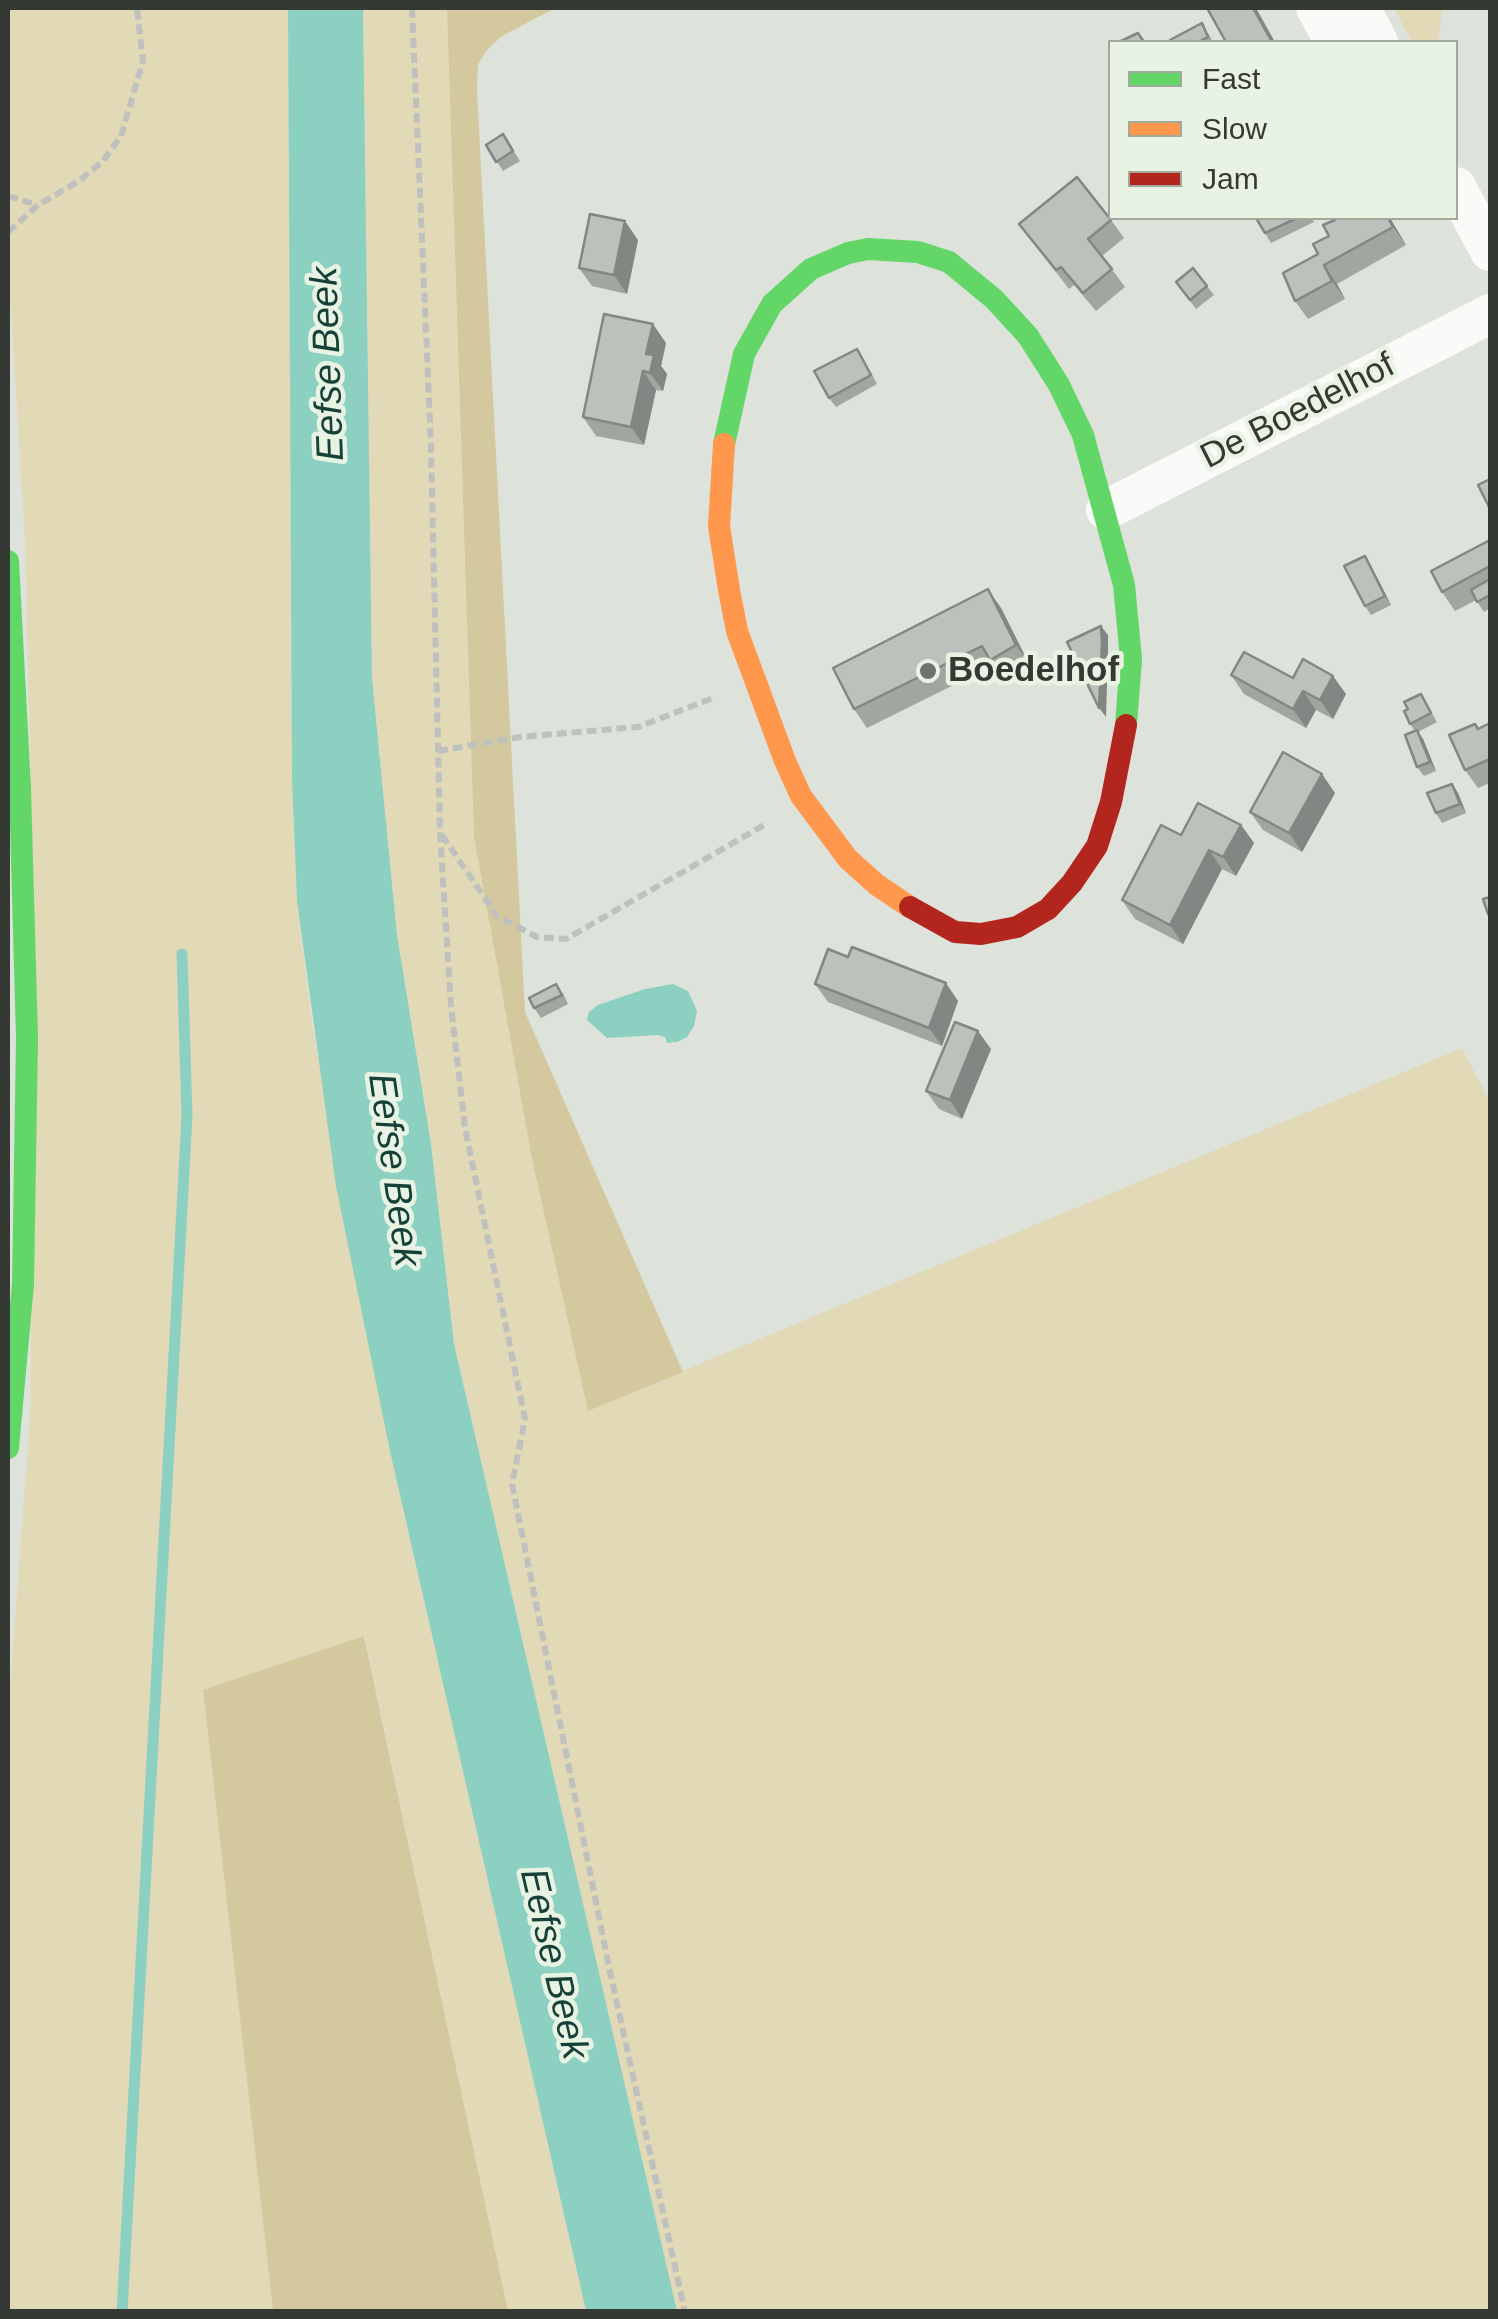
<!DOCTYPE html>
<style>
body{margin:0}
#map{position:relative;width:1498px;height:2319px;overflow:hidden;background:#dde2da;font-family:Arial,sans-serif}
canvas{display:block}
.frame{position:absolute;inset:0;border:10px solid #353933;pointer-events:none}
.legend{position:absolute;left:1108px;top:40px;width:350px;height:180px;box-sizing:border-box;background:#e9f3e4;border:2px solid #a1a99d;margin:0;padding:12px 18px;list-style:none;font-size:30px;color:#353933}
.legend li{display:flex;align-items:center;gap:20px;height:50px}
.legend b{width:50px;border:2px solid #a1a99d}
</style>
<div id="map">
<canvas width="1498" height="2319"></canvas>
<div class="frame"></div>
<ul class="legend">
<li><b style="height:12px;background:#63d668"></b>Fast</li>
<li><b style="height:12px;background:#ff974d"></b>Slow</li>
<li><b style="height:12px;background:#b3261e"></b>Jam</li>
</ul>
</div>
<script>
const g = document.querySelector('canvas').getContext('2d');
g.lineJoin = 'round';
function fill(path, color) { g.fillStyle = color; g.fill(path, 'evenodd'); }
const toPath = rows => new Path2D(rows.map(r => 'M' + r).join(''));
function trace(path, color, width, dash) { g.strokeStyle = color; g.lineWidth = width; g.lineCap = dash ? 'butt' : 'round'; g.setLineDash(dash || []); g.stroke(path); }
function drawText(font, color, halo, rows, align = 'center') {
  g.font = font + ' Arial,sans-serif'; g.lineWidth = 9; g.setLineDash([]); g.textBaseline = 'middle'; g.strokeStyle = halo; g.fillStyle = color; for (const [text, x, y, turn = 0] of rows) {
    g.save(); g.translate(x, y); g.rotate((+turn || 0) * Math.PI / 180); g.textAlign = isNaN(turn) ? turn : align; if (halo) g.strokeText(text, 0, 0); g.fillText(text, 0, 0); g.restore();
  }
}
fill(toPath([
 [8,8,288,8,292,779,297,901,312,1024,390,1451,586,2311,508,2311,365,1637,203,1691,273,2311,8,2312,8,1713,30,1420,35,975,25,538,8,265],
 [363,8,447,8,474,837,532,1159,588,1410,1462,1048,1490,1102,1490,2311,677,2311,454,1344,431,1144,397,935,372,678],
 [1394,8,1442,8,1438,42,1412,42]
]), '#e2d9b6');
fill(toPath([
 [447,8,555,8,502,36,487,50,478,64,477,90,525,1012,683,1372,588,1411,532,1159,474,837],
 [364,1636,508,2311,273,2311,203,1690]
]), '#d4c89e');
fill(toPath([
 [288,8,363,8,372,678,397,935,431,1144,454,1344,677,2311,586,2311,390,1451,336,1186,297,901,292,779],
 [673,984,688,991,697,1011,694,1026,687,1037,677,1042,667,1043,665,1037,658,1035,607,1038,587,1020,589,1012,598,1005,645,989]
]), '#8cd0c1');
trace(toPath([
 [122,2312,187,1116,182,954]
]), '#8cd0c1', 11);
trace(toPath([
 [412,8,431,447,440,833,451,1006,465,1128,525,1419,512,1484,609,1967,685,2312],
 [8,196,37,205],
 [8,232,38,205,79,181,103,161,121,136,143,61,137,8],
 [438,751,520,737,638,727,713,698],
 [442,835,497,916,537,937,566,939,766,824]
]), '#bec1bd', 6, [10, 5]);
trace(toPath([
 [1316,8,1335,42],
 [1360,8,1378,42],
 [1456,187,1490,251],
 [1106,510,1490,314]
]), '#fafbf9', 40);
trace(toPath([
 [868,249,918,252,949,262,994,299,1028,336,1059,385,1083,435,1124,585,1131,659,1126,725],
 [724,444,744,354,772,304,811,269,848,253,868,249],
 [8,561,20,789,27,1038,23,1284,8,1448]
]), '#63d668', 22);
trace(toPath([
 [724,444,719,526,729,590,737,631,785,761,801,796,848,859,877,885,910,907]
]), '#ff974d', 22);
trace(toPath([
 [910,907,955,932,981,934,1017,927,1048,909,1072,883,1097,846,1111,802,1126,725]
]), '#b3261e', 22);
fill(toPath([
 [1208,33,1213,42,1171,42],
 [509,144,520,161,503,171,486,145],
 [1256,218,1311,218,1314,222,1271,243],
 [1390,218,1406,245,1337,284,1345,299,1308,319,1295,301,1318,254],
 [1111,220,1124,238,1102,256,1125,287,1096,311,1074,285,1069,289,1019,224],
 [638,240,627,294,592,286,579,268],
 [1176,282,1207,286,1214,295,1196,309],
 [666,343,661,366,667,374,663,391,656,390,644,445,596,436,583,417],
 [863,358,877,384,836,407,829,398],
 [1490,541,1490,608,1484,612,1476,600,1455,611,1442,592],
 [1365,556,1371,566,1391,605,1371,615,1365,606],
 [1001,608,1029,664,1003,678,994,665,867,728,854,709],
 [1231,675,1293,678,1346,694,1333,719,1316,710,1306,728,1244,694],
 [1421,694,1437,722,1418,732,1423,739,1436,771,1424,776,1417,767,1415,731,1410,724,1408,709],
 [1490,723,1490,783,1478,788,1465,770,1478,729],
 [1452,784,1458,793,1466,813,1442,823,1436,813],
 [1335,793,1302,852,1263,830,1250,812],
 [1241,825,1254,843,1236,876,1222,869,1183,944,1135,919,1122,900,1181,835],
 [848,957,958,1001,942,1046,828,1002,815,984],
 [563,993,568,1004,541,1018,534,1008],
 [991,1049,962,1119,939,1109,926,1091]
]), '#a1a6a1');
fill(toPath([
 [1253,8,1256,8,1275,42,1272,42],
 [1388,218,1390,218,1406,245,1393,227],
 [625,221,638,240,627,294,614,275],
 [1324,265,1337,284,1345,299,1332,281],
 [653,324,666,343,661,366,667,374,663,391,650,373,646,354],
 [643,371,656,390,644,445,631,427],
 [1365,556,1371,566,1391,605,1385,596],
 [988,589,1001,608,1029,664,1016,645],
 [1101,626,1108,635,1108,654,1106,717,1099,708],
 [1333,676,1346,694,1333,719,1320,700],
 [1303,691,1316,710,1306,728,1293,709],
 [1417,730,1423,739,1436,771,1430,762],
 [1322,774,1335,793,1302,852,1289,833],
 [1452,784,1458,793,1466,813,1460,804],
 [1241,825,1254,843,1236,876,1223,857],
 [1209,850,1222,869,1183,944,1170,925],
 [946,983,958,1001,942,1046,929,1028],
 [978,1031,991,1049,962,1119,950,1100]
]), '#838783');
const building = toPath([
 [1207,8,1253,8,1272,42,1226,42,1207,8],
 [1202,23,1208,37,1198,42,1171,42,1170,40,1202,23],
 [1138,33,1144,42,1119,42,1138,33],
 [503,134,513,151,496,162,486,145,503,134],
 [1077,177,1111,220,1088,239,1112,269,1083,293,1061,267,1056,270,1019,224,1077,177],
 [590,214,625,221,614,275,579,268,590,214],
 [1256,218,1297,218,1265,233,1256,218],
 [1334,218,1388,218,1393,227,1324,265,1332,281,1295,301,1283,273,1318,254,1313,244,1329,236,1323,225,1335,220,1334,218],
 [1193,268,1207,286,1190,300,1176,282,1193,268],
 [604,314,653,324,646,354,654,355,650,373,643,371,631,427,583,417,604,314],
 [857,349,871,375,829,398,814,371,857,349],
 [1490,479,1490,509,1478,485,1490,479],
 [1490,540,1490,566,1442,592,1431,571,1490,540],
 [1365,556,1385,596,1365,606,1344,566,1365,556],
 [1490,579,1490,595,1477,602,1471,590,1490,579],
 [988,589,1016,645,990,660,982,646,854,709,833,668,988,589],
 [1101,626,1102,644,1099,708,1067,642,1101,626],
 [1244,652,1293,678,1303,659,1333,676,1320,700,1303,691,1293,709,1231,675,1244,652],
 [1421,694,1431,713,1410,724,1404,711,1408,709,1404,702,1421,694],
 [1490,723,1490,759,1465,770,1449,735,1475,724,1478,729,1490,723],
 [1417,730,1430,762,1417,767,1405,735,1417,730],
 [1283,752,1322,774,1289,833,1250,812,1283,752],
 [1452,784,1460,804,1436,813,1427,793,1452,784],
 [1198,803,1241,825,1223,857,1209,850,1170,925,1122,900,1161,825,1181,835,1198,803],
 [1490,897,1490,913,1488,914,1483,899,1490,897],
 [852,947,946,983,929,1028,815,984,828,949,848,957,852,947],
 [556,984,562,995,534,1008,529,998,556,984],
 [955,1022,978,1031,950,1100,926,1091,955,1022]
]);
fill(building, '#bbc1bb');
trace(building, '#838783', 2.5);
for (const [x, y, r, color] of [
 [928,671,10,"#70746d"]
]) { const dot = new Path2D(); dot.arc(x, y, r, 0, 2 * Math.PI); g.fillStyle = color; g.fill(dot); trace(dot, '#e9f3e4', 4); }
drawText('35px', '#353933', '#e9f3e4', [
 ["De Boedelhof",1298,412,-27]
]);
drawText('bold 35px', '#353933', '#e9f3e4', [
 ["Boedelhof",948,671]
], 'left');
drawText('italic 38px', '#154139', '#e9f3e4', [
 ["Eefse Beek",329,364,-92],
 ["Eefse Beek",393,1170,82],
 ["Eefse Beek",553,1964,77]
]);
</script>
